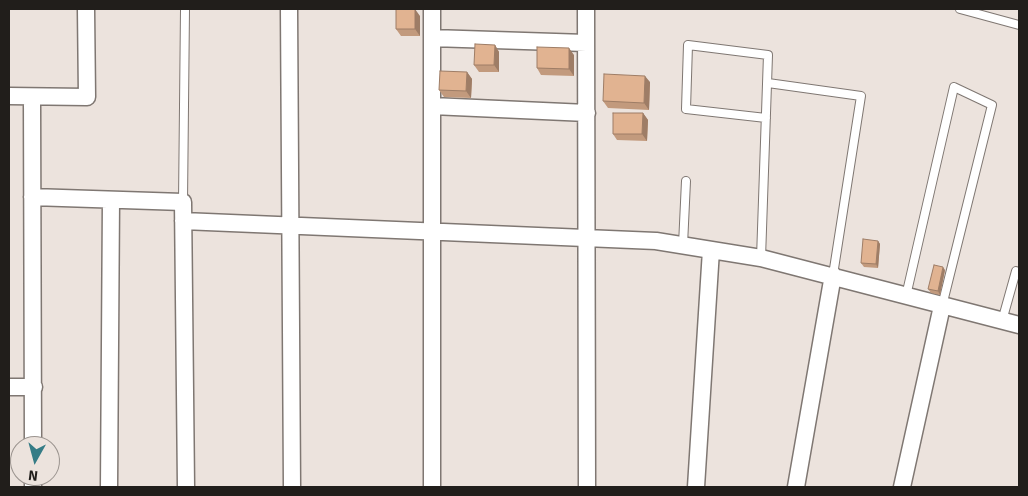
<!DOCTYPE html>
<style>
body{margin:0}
#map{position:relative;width:1028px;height:496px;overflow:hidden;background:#ece3dd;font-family:Signika,sans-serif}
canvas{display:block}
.frame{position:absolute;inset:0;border:10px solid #211e1b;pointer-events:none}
.north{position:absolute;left:10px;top:436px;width:50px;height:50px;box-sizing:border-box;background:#ece3dd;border:1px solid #9b948f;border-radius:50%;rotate:187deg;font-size:14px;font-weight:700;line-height:20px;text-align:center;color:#211e1b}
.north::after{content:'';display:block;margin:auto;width:18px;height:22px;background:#357c86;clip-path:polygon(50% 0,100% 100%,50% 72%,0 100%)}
</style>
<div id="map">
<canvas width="1028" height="496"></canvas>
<div class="frame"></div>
<div class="north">N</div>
</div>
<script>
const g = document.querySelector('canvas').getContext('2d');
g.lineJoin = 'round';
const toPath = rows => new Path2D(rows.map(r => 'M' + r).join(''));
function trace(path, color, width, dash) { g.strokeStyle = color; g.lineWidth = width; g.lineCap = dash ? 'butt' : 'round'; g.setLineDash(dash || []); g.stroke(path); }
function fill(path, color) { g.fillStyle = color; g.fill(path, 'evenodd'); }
const lane = toPath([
 [960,9,1019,25],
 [768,83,861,96,833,275],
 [183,202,185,9],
 [683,245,686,181],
 [761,258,768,55,688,45,686,109,766,118],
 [906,296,954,87,992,105,942,306],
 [1002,321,1016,271]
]);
const street = toPath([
 [289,9,292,487],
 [432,9,432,487],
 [586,9,587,487],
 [432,38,586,43],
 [9,96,87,97,86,9],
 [32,97,33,446],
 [432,106,587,113],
 [32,197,183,202,186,487],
 [183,221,656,241,761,258,1019,325],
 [9,387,34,387],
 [33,487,33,476],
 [109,487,111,200],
 [696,487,711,250],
 [796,487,833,275],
 [902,487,942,306]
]);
trace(lane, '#7f7772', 10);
trace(street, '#7f7772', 19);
trace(lane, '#fff', 8);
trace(street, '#fff', 16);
fill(toPath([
 [420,16,420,36,401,36,396,29],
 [495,45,499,52,499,72,479,72,474,65],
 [574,55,574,76,541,75,537,68],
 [467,72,472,79,471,98,444,97,439,90],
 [650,82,649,110,608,108,603,101],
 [643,113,648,120,647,141,617,140,613,134],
 [878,241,880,244,878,268,864,267,861,263],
 [945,270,940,295,931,293,928,289]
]), '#c29a7d');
fill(toPath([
 [415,9,420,16,420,36,415,29],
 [495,45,499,52,499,72,494,65],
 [569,48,574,55,574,76,569,69],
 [467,72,472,79,471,98,466,91],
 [645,76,650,82,649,110,644,103],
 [643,113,648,120,647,141,642,134],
 [878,241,880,244,878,268,876,264],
 [943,267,945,270,940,295,938,291]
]), '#9e7d66');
const building = toPath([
 [396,9,415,9,415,29,396,29,396,9],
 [475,44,495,45,494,65,474,65,475,44],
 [537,47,569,48,569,69,537,68,537,47],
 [440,71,467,72,466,91,439,90,440,71],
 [604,74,645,76,644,103,603,101,604,74],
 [613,113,643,113,642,134,613,134,613,113],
 [863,239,878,241,876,264,861,263,863,239],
 [934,265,943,267,938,291,928,289,934,265]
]);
fill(building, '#e1b391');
trace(building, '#9e7d66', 1);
</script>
